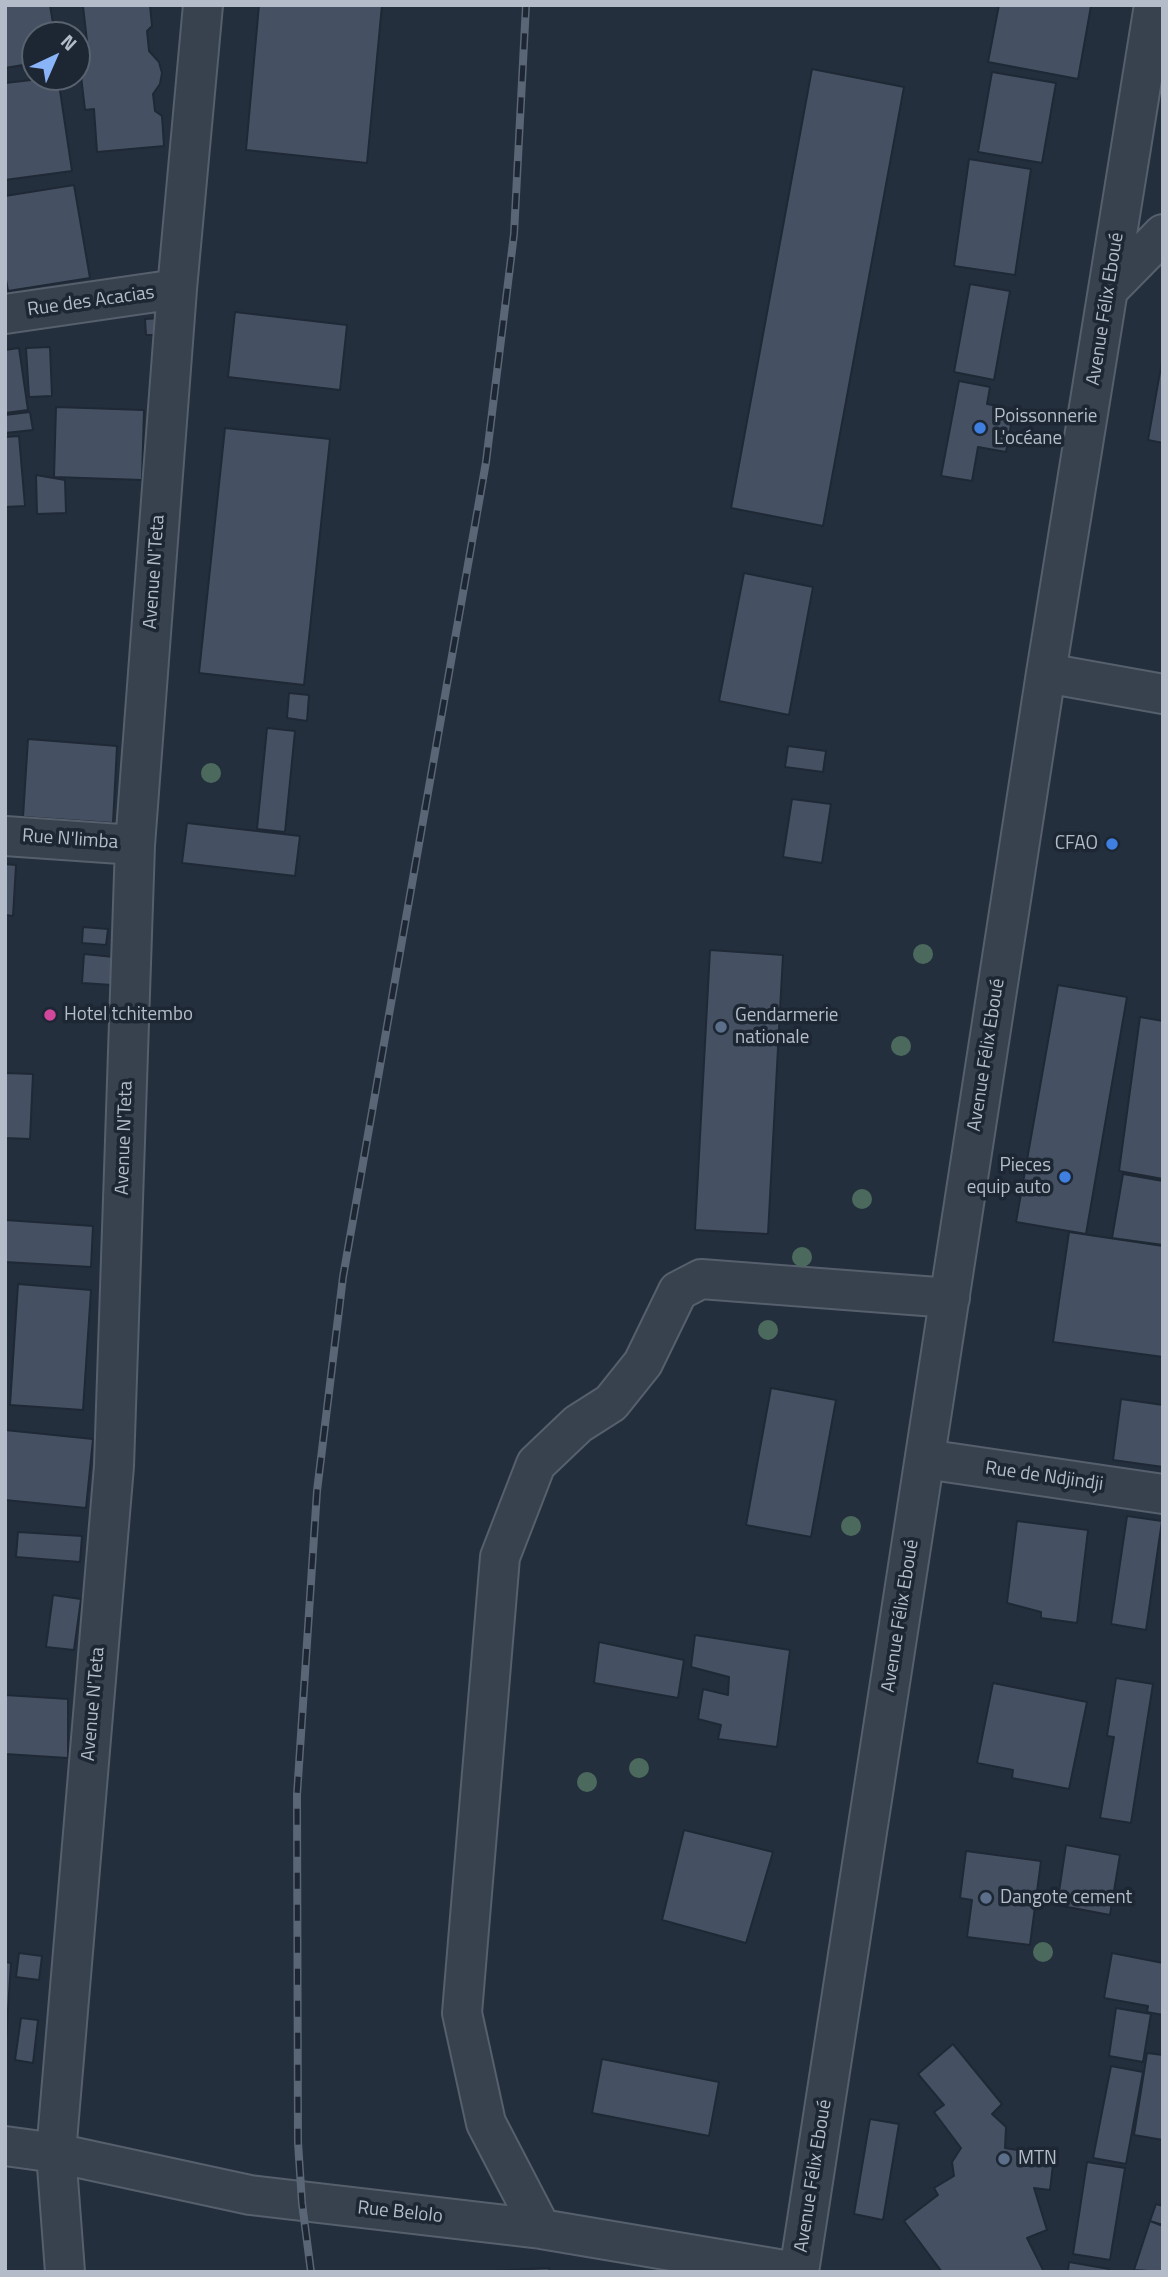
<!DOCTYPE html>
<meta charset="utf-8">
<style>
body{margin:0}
#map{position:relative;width:1168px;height:2277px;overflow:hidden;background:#242f3e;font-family:"Titillium Web",sans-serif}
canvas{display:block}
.frame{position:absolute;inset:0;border:7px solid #b4bcc9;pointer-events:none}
.north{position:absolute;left:21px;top:21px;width:70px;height:70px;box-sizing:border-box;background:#1d2633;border:2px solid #59626f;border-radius:50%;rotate:44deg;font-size:19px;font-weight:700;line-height:28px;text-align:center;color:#b4bcc9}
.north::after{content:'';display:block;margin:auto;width:24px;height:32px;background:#8ab4f8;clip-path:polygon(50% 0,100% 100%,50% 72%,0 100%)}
</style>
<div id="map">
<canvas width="1168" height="2277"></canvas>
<div class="frame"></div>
<div class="north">N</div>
</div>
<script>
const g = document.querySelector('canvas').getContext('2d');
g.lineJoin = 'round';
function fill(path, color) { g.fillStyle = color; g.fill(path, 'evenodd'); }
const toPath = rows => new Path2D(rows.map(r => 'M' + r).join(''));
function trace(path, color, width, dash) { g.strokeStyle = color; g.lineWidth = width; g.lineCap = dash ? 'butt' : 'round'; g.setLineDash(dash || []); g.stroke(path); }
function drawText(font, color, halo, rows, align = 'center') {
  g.font = font + ' "Titillium Web",sans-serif'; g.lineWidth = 7; g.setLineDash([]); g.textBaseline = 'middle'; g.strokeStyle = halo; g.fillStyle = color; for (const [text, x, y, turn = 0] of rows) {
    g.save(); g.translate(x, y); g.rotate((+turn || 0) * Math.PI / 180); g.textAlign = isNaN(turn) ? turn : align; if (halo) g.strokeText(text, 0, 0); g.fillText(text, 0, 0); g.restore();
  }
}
const building = toPath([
 [5,5,50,5,55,35,35,35,35,63,5,68,5,5],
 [150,5,152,26,147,31,149,51,159,62,162,73,160,84,153,94,155,111,162,116,164,146,97,152,94,109,85,110,78,50,88,50,83,6,150,5],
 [259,5,382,5,367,163,246,150,259,5],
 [999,5,1091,6,1078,79,988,62,999,5],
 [812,69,904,87,823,526,731,508,812,69],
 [992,72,1056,83,1042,163,978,152,992,72],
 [58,77,72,171,5,180,5,83,58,77],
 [969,159,1031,169,1015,275,954,266,969,159],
 [74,185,90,278,8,291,5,274,5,196,74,185],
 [970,284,1010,291,994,380,954,372,970,284],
 [235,312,347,325,340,390,228,377,235,312],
 [162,318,163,335,146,335,145,319,162,318],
 [50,347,52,396,29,397,26,348,50,347],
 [19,348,28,410,5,413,5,350,19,348],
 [1162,361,1163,361,1163,443,1148,440,1162,361],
 [959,381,990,387,987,404,1014,409,1006,452,978,447,972,481,941,476,959,381],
 [56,407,144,410,142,480,54,477,56,407],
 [30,412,33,430,5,433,5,415,30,412],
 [225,428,330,439,304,685,199,673,225,428],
 [19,436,25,506,5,507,5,437,19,436],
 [36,475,65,480,66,513,37,514,36,475],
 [744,573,813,587,789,715,719,701,744,573],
 [289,693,309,695,307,721,287,718,289,693],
 [267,728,295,731,285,832,257,829,267,728],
 [28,739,117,746,113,823,23,817,28,739],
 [788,746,826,751,823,772,785,767,788,746],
 [792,799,831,804,822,863,783,857,792,799],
 [187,823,300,836,295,876,182,863,187,823],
 [5,864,16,865,13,916,5,915,5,864],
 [83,927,108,929,106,945,82,943,83,927],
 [710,950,783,955,768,1234,695,1230,710,950],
 [84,954,114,957,112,985,82,983,84,954],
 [1058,985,1127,997,1086,1234,1016,1222,1058,985],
 [1140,1017,1163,1021,1163,1179,1119,1171,1140,1017],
 [5,1073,33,1074,30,1139,5,1138,5,1073],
 [1123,1174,1163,1181,1163,1245,1112,1238,1123,1174],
 [5,1220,93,1226,91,1267,5,1262,5,1220],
 [1069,1232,1163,1246,1163,1357,1053,1342,1069,1232],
 [18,1284,91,1290,83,1410,10,1405,18,1284],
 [771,1388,836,1400,811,1537,746,1525,771,1388],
 [1121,1399,1163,1405,1163,1467,1113,1460,1121,1399],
 [5,1430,93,1439,86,1508,5,1500,5,1430],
 [1127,1516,1162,1521,1146,1630,1111,1624,1127,1516],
 [1017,1521,1088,1530,1077,1623,1041,1618,1041,1612,1007,1603,1017,1521],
 [18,1532,82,1536,80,1562,16,1557,18,1532],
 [53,1595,81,1599,74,1650,46,1647,53,1595],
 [695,1635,790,1650,777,1747,718,1739,721,1725,698,1719,703,1689,728,1695,729,1677,691,1667,695,1635],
 [599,1642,684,1660,678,1698,594,1683,599,1642],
 [1116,1678,1153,1684,1131,1823,1100,1818,1114,1737,1107,1736,1116,1678],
 [993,1683,1087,1702,1069,1789,1012,1778,1013,1770,977,1763,993,1683],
 [5,1695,68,1699,68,1758,5,1754,5,1695],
 [684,1830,773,1852,746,1943,662,1920,684,1830],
 [1066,1845,1120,1855,1110,1915,1057,1905,1066,1845],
 [966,1851,1041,1861,1030,1945,967,1937,972,1900,960,1898,966,1851],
 [19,1953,42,1956,39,1980,16,1977,19,1953],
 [1112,1953,1163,1963,1163,2015,1147,2012,1148,2006,1104,1998,1112,1953],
 [5,1962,11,1963,5,2056,5,1962],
 [1116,2008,1151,2014,1143,2062,1109,2056,1116,2008],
 [21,2018,38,2020,33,2063,15,2060,21,2018],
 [953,2044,1002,2104,992,2114,1006,2127,1005,2148,1054,2156,1050,2190,1034,2188,1047,2230,1027,2238,1044,2272,942,2272,904,2221,938,2195,934,2188,954,2176,952,2162,961,2148,934,2112,944,2105,918,2074,953,2044],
 [1147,2053,1163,2055,1163,2140,1134,2135,1147,2053],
 [602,2059,719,2082,709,2136,592,2113,602,2059],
 [1111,2066,1143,2072,1126,2164,1093,2158,1111,2066],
 [870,2119,899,2124,883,2220,854,2214,870,2119],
 [1087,2162,1125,2168,1110,2260,1073,2254,1087,2162],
 [1156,2204,1163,2206,1163,2225,1150,2221,1156,2204],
 [1150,2221,1163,2226,1163,2272,1134,2270,1150,2221],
 [1069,2262,1109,2269,1108,2272,1068,2272,1069,2262],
 [549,2268,550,2272,476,2272,549,2268]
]);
fill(building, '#455162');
trace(building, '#1f2835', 2);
const minor = toPath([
 [1110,288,1163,234],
 [5,314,177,289],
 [1046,673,1163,694],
 [5,836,135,845],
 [925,1459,1163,1494],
 [5,2146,56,2153,250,2195,541,2229,796,2272],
 [541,2229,486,2123,462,2013,500,1557,536,1464,578,1424,611,1403,643,1363,678,1291,701,1279,950,1298],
 [65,2272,56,2153,114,1466,135,845,177,289,203,5],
 [799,2272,1046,673,1154,5]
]);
trace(minor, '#565f6c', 42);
trace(minor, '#38414e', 38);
const rail = toPath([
 [311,2272,302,2203,298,2142,297,1795,317,1491,343,1277,486,462,514,234,526,5]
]);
trace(rail, '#5a6575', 8);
trace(rail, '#1d2633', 5, [16]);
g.fillStyle = '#4b6a5d';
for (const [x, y] of [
 [211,773],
 [923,954],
 [901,1046],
 [862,1199],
 [802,1257],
 [768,1330],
 [851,1526],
 [639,1768],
 [587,1782],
 [1043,1952]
]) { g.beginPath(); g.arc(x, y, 10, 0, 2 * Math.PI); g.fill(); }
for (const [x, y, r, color] of [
 [980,428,7,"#3f7fe0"],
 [1112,844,7,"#3f7fe0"],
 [50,1015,7,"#d1479c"],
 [721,1027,7,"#5c6f8a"],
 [1065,1177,7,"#3f7fe0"],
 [986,1898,7,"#5c6f8a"],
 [1004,2159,7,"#5c6f8a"]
]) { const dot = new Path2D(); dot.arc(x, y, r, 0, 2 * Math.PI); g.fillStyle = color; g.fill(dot); trace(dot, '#1d2633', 2.5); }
drawText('19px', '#b4bcc9', '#1d2633', [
 ["Rue des Acacias",91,302,-8],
 ["Avenue Félix Eboué",1106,309,-81],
 ["Avenue N'Teta",155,572,-86],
 ["Rue N'limba",70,840,4],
 ["Avenue Félix Eboué",987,1055,-81],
 ["Avenue N'Teta",125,1138,-88],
 ["Rue de Ndjindji",1044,1477,8],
 ["Avenue Félix Eboué",901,1616,-81],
 ["Avenue N'Teta",94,1704,-85],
 ["Avenue Félix Eboué",814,2176,-81],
 ["Rue Belolo",400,2213,6]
]);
drawText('19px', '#b4bcc9', '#1d2633', [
 ["Poissonnerie",994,417],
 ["L'océane",994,439],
 ["CFAO",1098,844,"right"],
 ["Hotel tchitembo",64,1015],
 ["Gendarmerie",735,1016],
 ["nationale",735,1038],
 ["Pieces",1051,1166,"right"],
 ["equip auto",1051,1188,"right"],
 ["Dangote cement",1000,1898],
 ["MTN",1018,2159]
], 'left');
</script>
